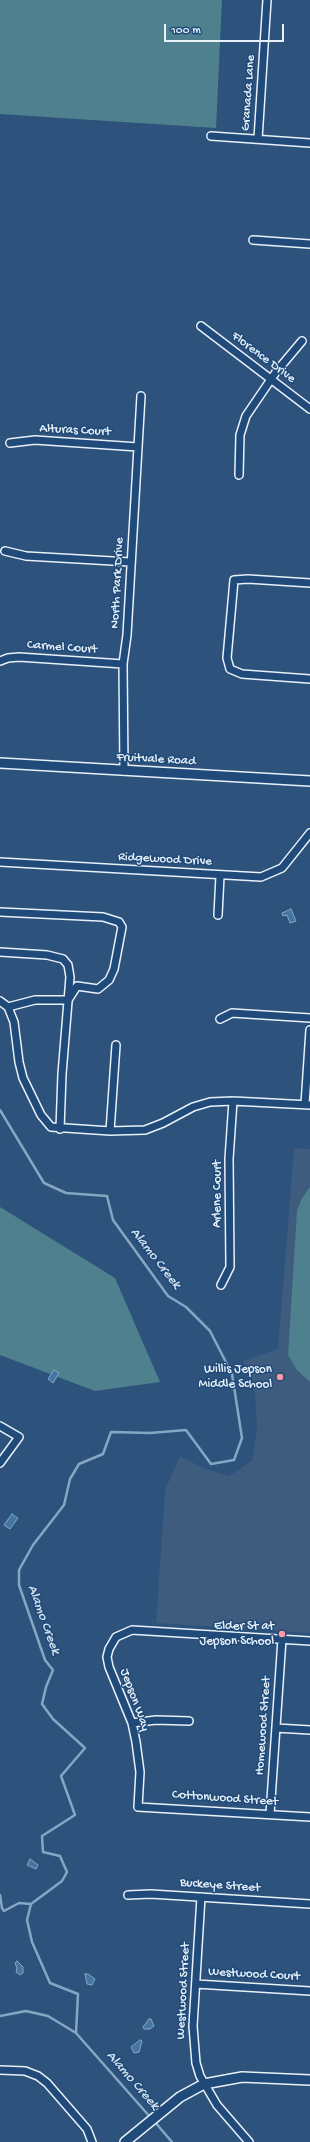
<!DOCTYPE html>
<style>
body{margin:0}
#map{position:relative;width:310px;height:2142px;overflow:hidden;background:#2d527c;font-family:"Gochi Hand",sans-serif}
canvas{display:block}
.scale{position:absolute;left:164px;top:24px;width:120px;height:18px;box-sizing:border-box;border:2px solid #e8f1f8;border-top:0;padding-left:5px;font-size:12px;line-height:14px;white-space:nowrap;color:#e8f1f8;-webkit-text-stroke:3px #1f4a7a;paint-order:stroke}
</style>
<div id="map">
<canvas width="310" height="2142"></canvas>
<div class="scale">100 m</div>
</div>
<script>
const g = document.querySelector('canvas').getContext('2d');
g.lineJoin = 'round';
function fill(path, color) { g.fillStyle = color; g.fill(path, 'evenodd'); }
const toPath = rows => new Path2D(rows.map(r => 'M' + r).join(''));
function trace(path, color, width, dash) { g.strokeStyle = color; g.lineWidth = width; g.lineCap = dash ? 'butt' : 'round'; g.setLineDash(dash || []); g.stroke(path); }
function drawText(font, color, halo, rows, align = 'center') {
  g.font = font + ' "Gochi Hand",sans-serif'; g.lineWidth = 3; g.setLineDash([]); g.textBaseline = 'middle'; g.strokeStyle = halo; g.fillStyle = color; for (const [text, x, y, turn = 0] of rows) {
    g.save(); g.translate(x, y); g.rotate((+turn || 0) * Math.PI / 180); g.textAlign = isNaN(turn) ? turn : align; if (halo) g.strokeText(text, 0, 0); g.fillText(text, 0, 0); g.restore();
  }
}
fill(toPath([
 [294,1148,310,1149,310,1633,156,1623,165,1490,180,1456,205,1469,229,1476,252,1461,257,1428,255,1394,243,1361,278,1349]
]), '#3e5c7e');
fill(toPath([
 [0,0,222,0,216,128,0,114],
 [310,1187,310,1382,297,1370,288,1355,297,1210,302,1198],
 [0,1207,115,1278,160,1382,95,1391,0,1355]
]), '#4e818d');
const water = toPath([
 [291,909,296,921,290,923,287,915,283,916,282,913,291,909],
 [54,1370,59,1373,53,1383,48,1379,54,1370],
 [12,1514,18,1518,10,1529,4,1525,12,1514],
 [30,1859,38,1865,36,1869,27,1865,30,1859],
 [17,1961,23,1967,23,1973,20,1975,16,1972,17,1968,15,1963,17,1961],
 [85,1974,88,1974,95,1979,92,1985,87,1984,85,1974],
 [149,2019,151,2019,154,2026,150,2029,144,2029,143,2027,149,2019],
 [140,2040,142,2041,139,2052,134,2053,131,2047,140,2040]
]);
fill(water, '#4576a2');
trace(water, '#86a7c4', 1);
trace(toPath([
 [0,1110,44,1183,66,1193,107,1196,113,1220,168,1296,186,1307,210,1331,232,1374,242,1438,234,1460,211,1464,186,1430,150,1433,111,1432,103,1454,79,1464,70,1479,64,1505,33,1545,19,1570,19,1585,45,1660,53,1670,46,1687,42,1704,53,1719,85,1748,61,1776,75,1815,42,1836,43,1852,60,1856,67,1872,62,1881,31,1904,27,1920,32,1942,50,1983,78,1994,76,2033],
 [0,1895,2,1908,4,1911,19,1903,31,1904],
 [0,2016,26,2011,48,2016,76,2033,151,2118],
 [154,2121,172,2142]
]), '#86a7c4', 2.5);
const minor = toPath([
 [211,136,310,143],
 [258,139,267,0],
 [253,240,310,244],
 [201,326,310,409],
 [10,443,35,440,138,447],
 [239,475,240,435,246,416,276,372,302,341],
 [5,551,26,556,130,562],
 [310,583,248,579,234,580,227,658,230,669,242,674,310,679],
 [0,661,8,658,19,657,123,664],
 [124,771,123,664,127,635,141,396],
 [0,862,261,877,282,868,310,833],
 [0,912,103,917,119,922,122,927,114,969,109,980,98,989,77,986,68,1000,35,1000,8,1007],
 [218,915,220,876],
 [0,952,47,955,63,959,68,965,70,977,62,1074,60,1129],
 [0,1001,8,1007,14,1022,19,1062,23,1078,41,1115,51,1127,110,1131,145,1130,163,1123,193,1107,210,1102,233,1101,310,1105],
 [220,1019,232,1013,310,1018],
 [305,1104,310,1030],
 [110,1131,116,1045],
 [221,1285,230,1267,229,1159,233,1101],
 [0,1426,19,1437,0,1463],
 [310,1641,132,1630,116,1637,109,1649,107,1657,109,1667,132,1723,136,1742,140,1772,138,1807,310,1817],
 [132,1723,156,1720,189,1721],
 [276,1728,310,1730],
 [270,1814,282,1639],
 [128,1895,151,1894,310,1904],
 [201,1897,193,2026,196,2063,200,2076,217,2105,249,2142],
 [196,1984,310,1991],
 [0,2070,25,2071,38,2076,47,2083,87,2129,92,2142]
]);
const tertiary = toPath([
 [0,763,310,781],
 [125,2142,180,2097,204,2084,242,2077,310,2080]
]);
trace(minor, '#e8f1f8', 10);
trace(tertiary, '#e8f1f8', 12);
trace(minor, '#1f4a7a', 7);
trace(tertiary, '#1f4a7a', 9);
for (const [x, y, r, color] of [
 [280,1377,4,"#ff9aa2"],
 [282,1634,4,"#ff9aa2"]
]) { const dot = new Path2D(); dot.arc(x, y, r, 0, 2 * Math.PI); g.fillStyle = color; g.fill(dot); trace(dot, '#1f4a7a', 1.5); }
drawText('13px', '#e8f1f8', '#1f4a7a', [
 ["Granada Lane",249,93,-86],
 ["Florence Drive",263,358,37],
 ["Alturas Court",75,431,3],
 ["North Park Drive",118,583,-87],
 ["Carmel Court",62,648,4],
 ["Fruitvale Road",156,760,3],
 ["Ridgewood Drive",165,860,3],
 ["Arlene Court",218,1194,-90],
 ["Jepson Way",134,1700,70],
 ["Homewood Street",264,1726,-86],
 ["Cottonwood Street",225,1799,4],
 ["Buckeye Street",220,1886,4],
 ["Westwood Court",254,1975,3],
 ["Westwood Street",184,1991,-87]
]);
drawText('13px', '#e8f1f8', '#1f4a7a', [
 ["Willis Jepson",272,1370],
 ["Middle School",272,1385],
 ["Elder St at",274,1627],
 ["Jepson School",274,1642]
], 'right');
drawText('italic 14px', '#d0dfeb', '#1f4a7a', [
 ["Alamo Creek",155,1259,52],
 ["Alamo Creek",43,1620,70],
 ["Alamo Creek",132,2081,49]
]);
</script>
